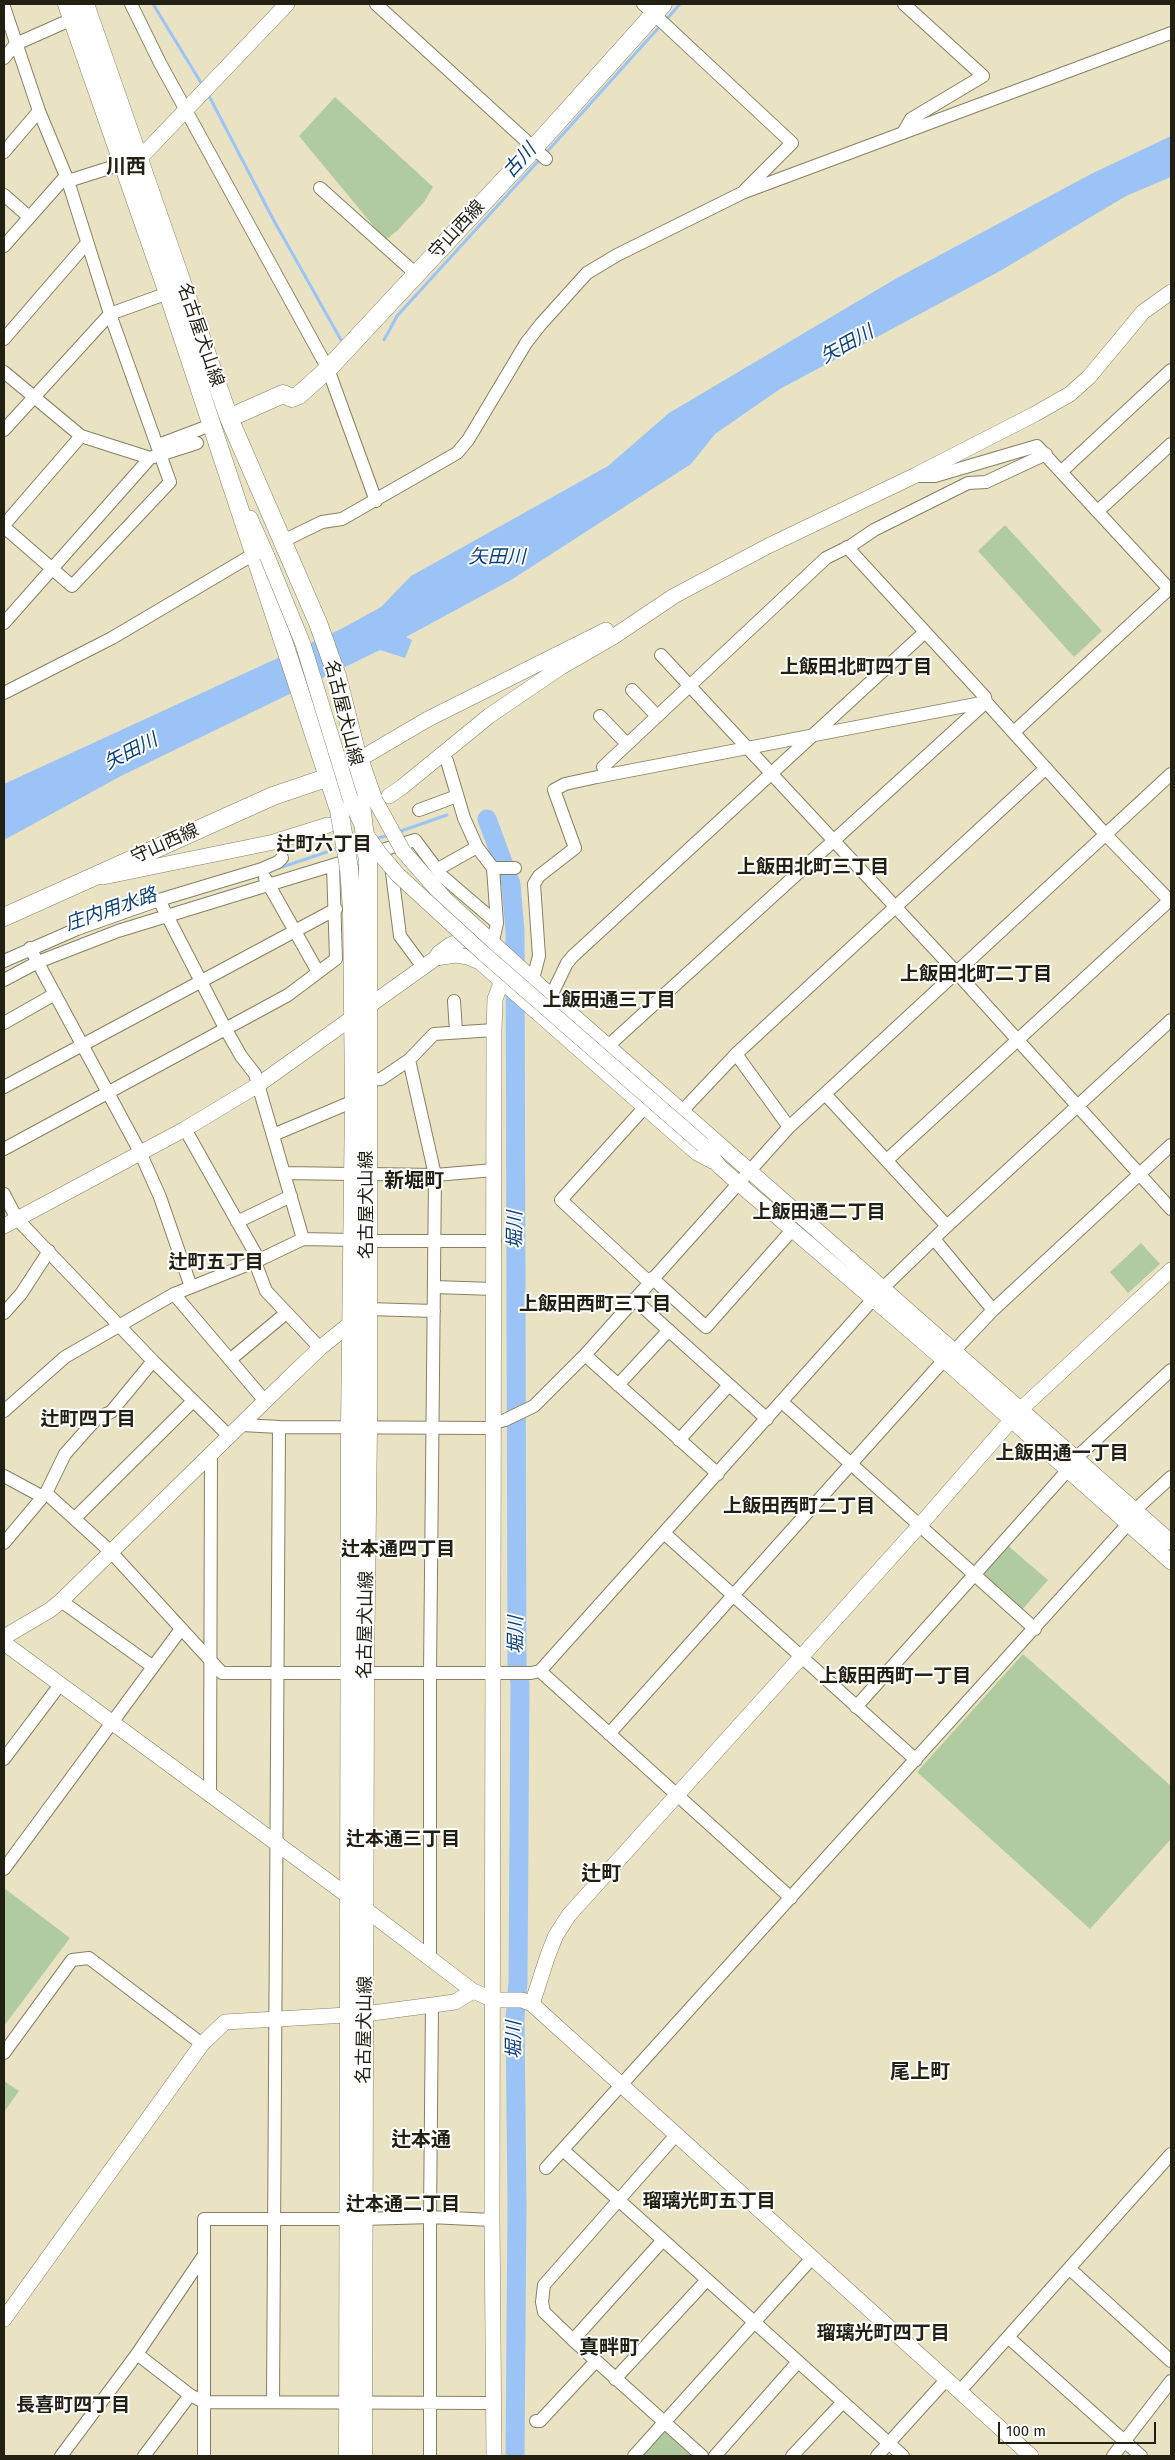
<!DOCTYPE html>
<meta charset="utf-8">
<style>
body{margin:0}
#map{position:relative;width:1175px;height:2460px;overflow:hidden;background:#e9e3c3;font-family:"Fira Sans",sans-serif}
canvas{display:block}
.frame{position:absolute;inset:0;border:5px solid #221f13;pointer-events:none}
.scale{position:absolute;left:998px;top:2422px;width:158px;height:22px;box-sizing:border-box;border:2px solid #221f13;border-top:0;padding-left:6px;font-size:15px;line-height:18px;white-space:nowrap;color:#221f13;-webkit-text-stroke:4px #fff;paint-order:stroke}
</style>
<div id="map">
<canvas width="1175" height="2460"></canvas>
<div class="frame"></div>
<div class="scale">100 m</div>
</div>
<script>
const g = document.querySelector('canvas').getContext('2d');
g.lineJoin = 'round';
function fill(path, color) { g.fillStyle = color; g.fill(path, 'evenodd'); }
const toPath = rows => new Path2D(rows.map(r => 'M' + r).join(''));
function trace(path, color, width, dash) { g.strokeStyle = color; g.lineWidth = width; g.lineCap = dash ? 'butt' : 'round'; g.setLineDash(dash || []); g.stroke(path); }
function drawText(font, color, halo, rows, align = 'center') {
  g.font = font + ' "Fira Sans","Noto Sans JP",sans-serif'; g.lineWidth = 4; g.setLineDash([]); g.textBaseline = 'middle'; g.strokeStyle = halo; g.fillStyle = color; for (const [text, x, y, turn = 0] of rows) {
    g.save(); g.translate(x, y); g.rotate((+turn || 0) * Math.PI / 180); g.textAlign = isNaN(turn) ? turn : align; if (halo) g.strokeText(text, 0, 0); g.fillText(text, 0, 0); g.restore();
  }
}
fill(toPath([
 [335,97,433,187,424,202,397,231,385,240,299,136],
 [1005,525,1102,631,1074,657,978,551],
 [1141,1243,1160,1264,1128,1293,1110,1272],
 [1006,1544,1048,1580,1021,1611,979,1574],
 [1023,1654,1171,1786,1171,1839,1090,1929,917,1772],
 [4,1888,70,1938,4,2026],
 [4,2081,19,2091,4,2112],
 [664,2431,671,2432,698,2456,641,2456]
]), '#b1cba0');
fill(toPath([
 [1171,136,1171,177,1126,196,1000,271,780,389,715,434,691,464,511,580,406,637,412,640,405,658,380,650,121,776,4,840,4,784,343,628,381,607,411,576,608,466,669,413,897,278,1091,174]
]), '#9bc3f5');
trace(toPath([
 [153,4,203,86],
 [666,20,680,4],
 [208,94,273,219,341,340],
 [545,154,661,25],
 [384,340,397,316,541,158],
 [398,832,447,815],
 [374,839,390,835],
 [279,868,339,848]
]), '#9bc3f5', 3);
trace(toPath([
 [487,819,511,884,515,931,517,1664,520,1684,518,1982,515,2017,517,2205,515,2456]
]), '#9bc3f5', 19);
const minor = toPath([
 [131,4,160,63,328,369,376,501],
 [376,4,546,159],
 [643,4,792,143,745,190],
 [4,7,39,111,68,181,110,314,170,482,72,586,4,527],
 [4,58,16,44,79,16],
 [903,133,911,119,983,76,904,4],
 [4,152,39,111],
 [68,181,122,164],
 [320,188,416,274],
 [4,195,29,217],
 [4,246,66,176],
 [4,339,87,243],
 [4,372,81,436,150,458,197,443],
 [4,430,110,314,168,293],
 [158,445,211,425],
 [1062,471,1171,370],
 [914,476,935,476,1037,446,1171,591],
 [1098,511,1171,444],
 [4,525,81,436],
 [281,542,322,522,342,519,457,453,468,440,526,343,541,324,587,273,617,255,742,193,1171,33],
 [847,547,985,697,986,702,1106,835,1171,902],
 [4,623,150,458],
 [661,655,956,972,1171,1209],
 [632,690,657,716],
 [4,693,112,638,254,554],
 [600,716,627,744],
 [1014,732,1171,587],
 [447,761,464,818,477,847,493,868,497,923,493,941],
 [603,767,826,558,852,545,874,530,968,483,986,482,1046,454],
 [419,810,457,796],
 [391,865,400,936,423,967],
 [493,868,515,868],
 [438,869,477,847],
 [265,878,318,972],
 [159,900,225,1028,241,1056,255,1074,303,1239],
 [30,948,140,1152,160,1197,191,1287],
 [4,961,77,929,159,900,262,869,278,862,282,858],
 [533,979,539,956,534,884,539,876,575,848,554,790,565,784,597,777,986,702],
 [4,980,38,962,118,931,415,840,442,876,497,923],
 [551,996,567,963,573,956,925,632],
 [454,1001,456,1031],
 [4,1023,55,994],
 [608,1046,986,702],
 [736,1054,789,1127],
 [409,1060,435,1175,430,1673,430,1958],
 [368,1080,381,1079,409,1060,434,1034,494,1030],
 [4,1087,336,909],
 [825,1094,947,1226],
 [645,1107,561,1200,649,1282],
 [683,1110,736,1054,1046,768],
 [185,1129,259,1260],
 [273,1135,354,1101],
 [4,1149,288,995,336,959,333,865],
 [887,1160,1171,899],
 [284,1173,352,1174],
 [368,1174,435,1175,494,1170],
 [4,1194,17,1219,153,1361,229,1436],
 [237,1222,291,1196],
 [934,1239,993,1310],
 [367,1241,495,1241],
 [255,1262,266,1291,320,1348],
 [652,1278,706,1327,793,1229],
 [434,1287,494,1289],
 [174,1294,265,1401],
 [634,1299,767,1419],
 [368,1309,434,1311],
 [4,1313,21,1294,49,1251],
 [955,1350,993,1310,1171,1145],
 [585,1355,718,1474],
 [231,1359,285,1314],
 [618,1385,669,1330],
 [782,1402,1035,1629],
 [4,1411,65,1357,174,1294,259,1260,303,1239,352,1240],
 [494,1423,505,1420,534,1406,585,1355,789,1127,1171,774],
 [242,1425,279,1427,494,1428],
 [679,1440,729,1385],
 [1076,1458,1171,1370],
 [4,1476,43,1497],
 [46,1493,111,1552,222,1673,351,1673],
 [1135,1510,1171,1477],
 [75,1518,193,1401],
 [664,1533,916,1760],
 [4,1543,46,1493,65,1454,97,1418,111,1412,153,1361],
 [61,1601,152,1666],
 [540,1671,791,1898],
 [365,1673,531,1673,540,1671,884,1287,947,1226,1171,1020],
 [856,1707,1067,1471],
 [609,1734,944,1360],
 [4,1759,59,1686],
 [210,1796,211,1454],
 [4,1869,181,1629],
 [4,2053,72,1960,89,1958,202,2044],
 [676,2135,544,2285,542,2302,544,2312,573,2340,702,2456],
 [563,2150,903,2456],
 [546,2168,1128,1524],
 [363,2219,430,2217,492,2220],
 [1070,2269,1171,2361],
 [1009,2338,1141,2456],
 [573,2340,663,2240],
 [137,2354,190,2395,204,2402,493,2403],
 [615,2379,707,2280],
 [959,2392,1171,2154],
 [273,2402,279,1427],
 [536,2421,540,2421,596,2361],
 [61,2456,137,2354,204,2255],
 [144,2456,190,2395],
 [204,2456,204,2219,348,2219],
 [430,2456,430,2217,432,2005],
 [634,2456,812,2258],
 [715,2456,797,2363],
 [792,2456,842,2403],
 [877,2456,946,2380],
 [1113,2456,1171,2381]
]);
const tertiary = toPath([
 [130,161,140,158,287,4],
 [250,518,267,556],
 [360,759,428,719,606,630],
 [361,760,375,800],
 [389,796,402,787,489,716,561,667,613,637,674,596,768,546,914,476,1035,414,1070,394,1089,377,1143,312,1171,292],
 [403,851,445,899,551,996,1171,1542],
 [103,877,274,842,328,825],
 [436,958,456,955,468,957,480,962,697,1153,712,1161],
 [703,1145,719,1166,738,1183,944,1360,1171,1562],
 [4,1226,185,1129,258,1085,436,958,439,953,450,945,463,940,478,943],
 [4,1637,50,1610,61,1601,265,1401,320,1348,351,1323],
 [4,1643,340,1890,473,1991,494,2000,522,2000,532,2004,1031,2456],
 [532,2004,548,1955,556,1935,569,1915,920,1525,1021,1409,1171,1270],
 [4,2319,202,2044,225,2022,365,2014,455,2002,473,1991],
 [494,2456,492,2220,494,1030,495,999,502,981]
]);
const secondary = toPath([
 [67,4,168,293,339,810],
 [85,4,229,418,318,623,337,676,355,747,361,804],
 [229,418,283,394,292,398,299,395,328,369,534,148,663,4],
 [4,917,273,796,329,777],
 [348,2456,350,1427,354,1101,352,909,349,868],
 [363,2456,365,1673,368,1427,368,862]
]);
trace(minor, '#868062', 14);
trace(tertiary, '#868062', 16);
trace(secondary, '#868062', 19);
trace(minor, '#fff', 12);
trace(tertiary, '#fff', 15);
trace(secondary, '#fff', 18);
const tertiaryBridge = toPath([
 [267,556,303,644,351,801,366,834,380,854,398,875,483,953,703,1145],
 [375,800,403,851]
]);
const secondaryBridge = toPath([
 [361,804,368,862],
 [339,810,349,868]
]);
trace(tertiaryBridge, '#868062', 16, []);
trace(secondaryBridge, '#868062', 19, []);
trace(tertiaryBridge, '#fff', 15);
trace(secondaryBridge, '#fff', 18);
drawText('18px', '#221f13', '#fff', [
 ["守山西線",457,230,-47],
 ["名古屋犬山線",200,335,71],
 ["名古屋犬山線",343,713,76],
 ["守山西線",165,844,-24],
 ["名古屋犬山線",367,1205,-90],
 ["名古屋犬山線",366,1625,-89],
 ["名古屋犬山線",365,2030,-89]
]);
drawText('italic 19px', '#0a417c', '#fff', [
 ["古川",520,161,-48],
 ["矢田川",847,345,-29],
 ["矢田川",497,558],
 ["矢田川",131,752,-27],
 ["庄内用水路",111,910,-19],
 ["堀川",516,1230,-90],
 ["堀川",517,1635,-90],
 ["堀川",515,2040,-90]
]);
drawText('bold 19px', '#221f13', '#fff', [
 ["上飯田北町四丁目",856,668],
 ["辻町六丁目",324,845],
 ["上飯田北町三丁目",813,868],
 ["上飯田北町二丁目",976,975],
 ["上飯田通三丁目",609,1001],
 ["上飯田通二丁目",819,1213],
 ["辻町五丁目",216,1263],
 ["上飯田西町三丁目",595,1305],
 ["辻町四丁目",88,1420],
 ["上飯田通一丁目",1062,1454],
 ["上飯田西町二丁目",799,1507],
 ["辻本通四丁目",398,1550],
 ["上飯田西町一丁目",895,1677],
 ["辻本通三丁目",403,1840],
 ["瑠璃光町五丁目",709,2202],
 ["辻本通二丁目",403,2205],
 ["瑠璃光町四丁目",883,2334],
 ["長喜町四丁目",73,2406]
]);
drawText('bold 20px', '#221f13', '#fff', [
 ["川西",126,167],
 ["新堀町",414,1181],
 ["辻町",601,1874],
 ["尾上町",920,2072],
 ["辻本通",421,2140],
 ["真畔町",609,2348]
]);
</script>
